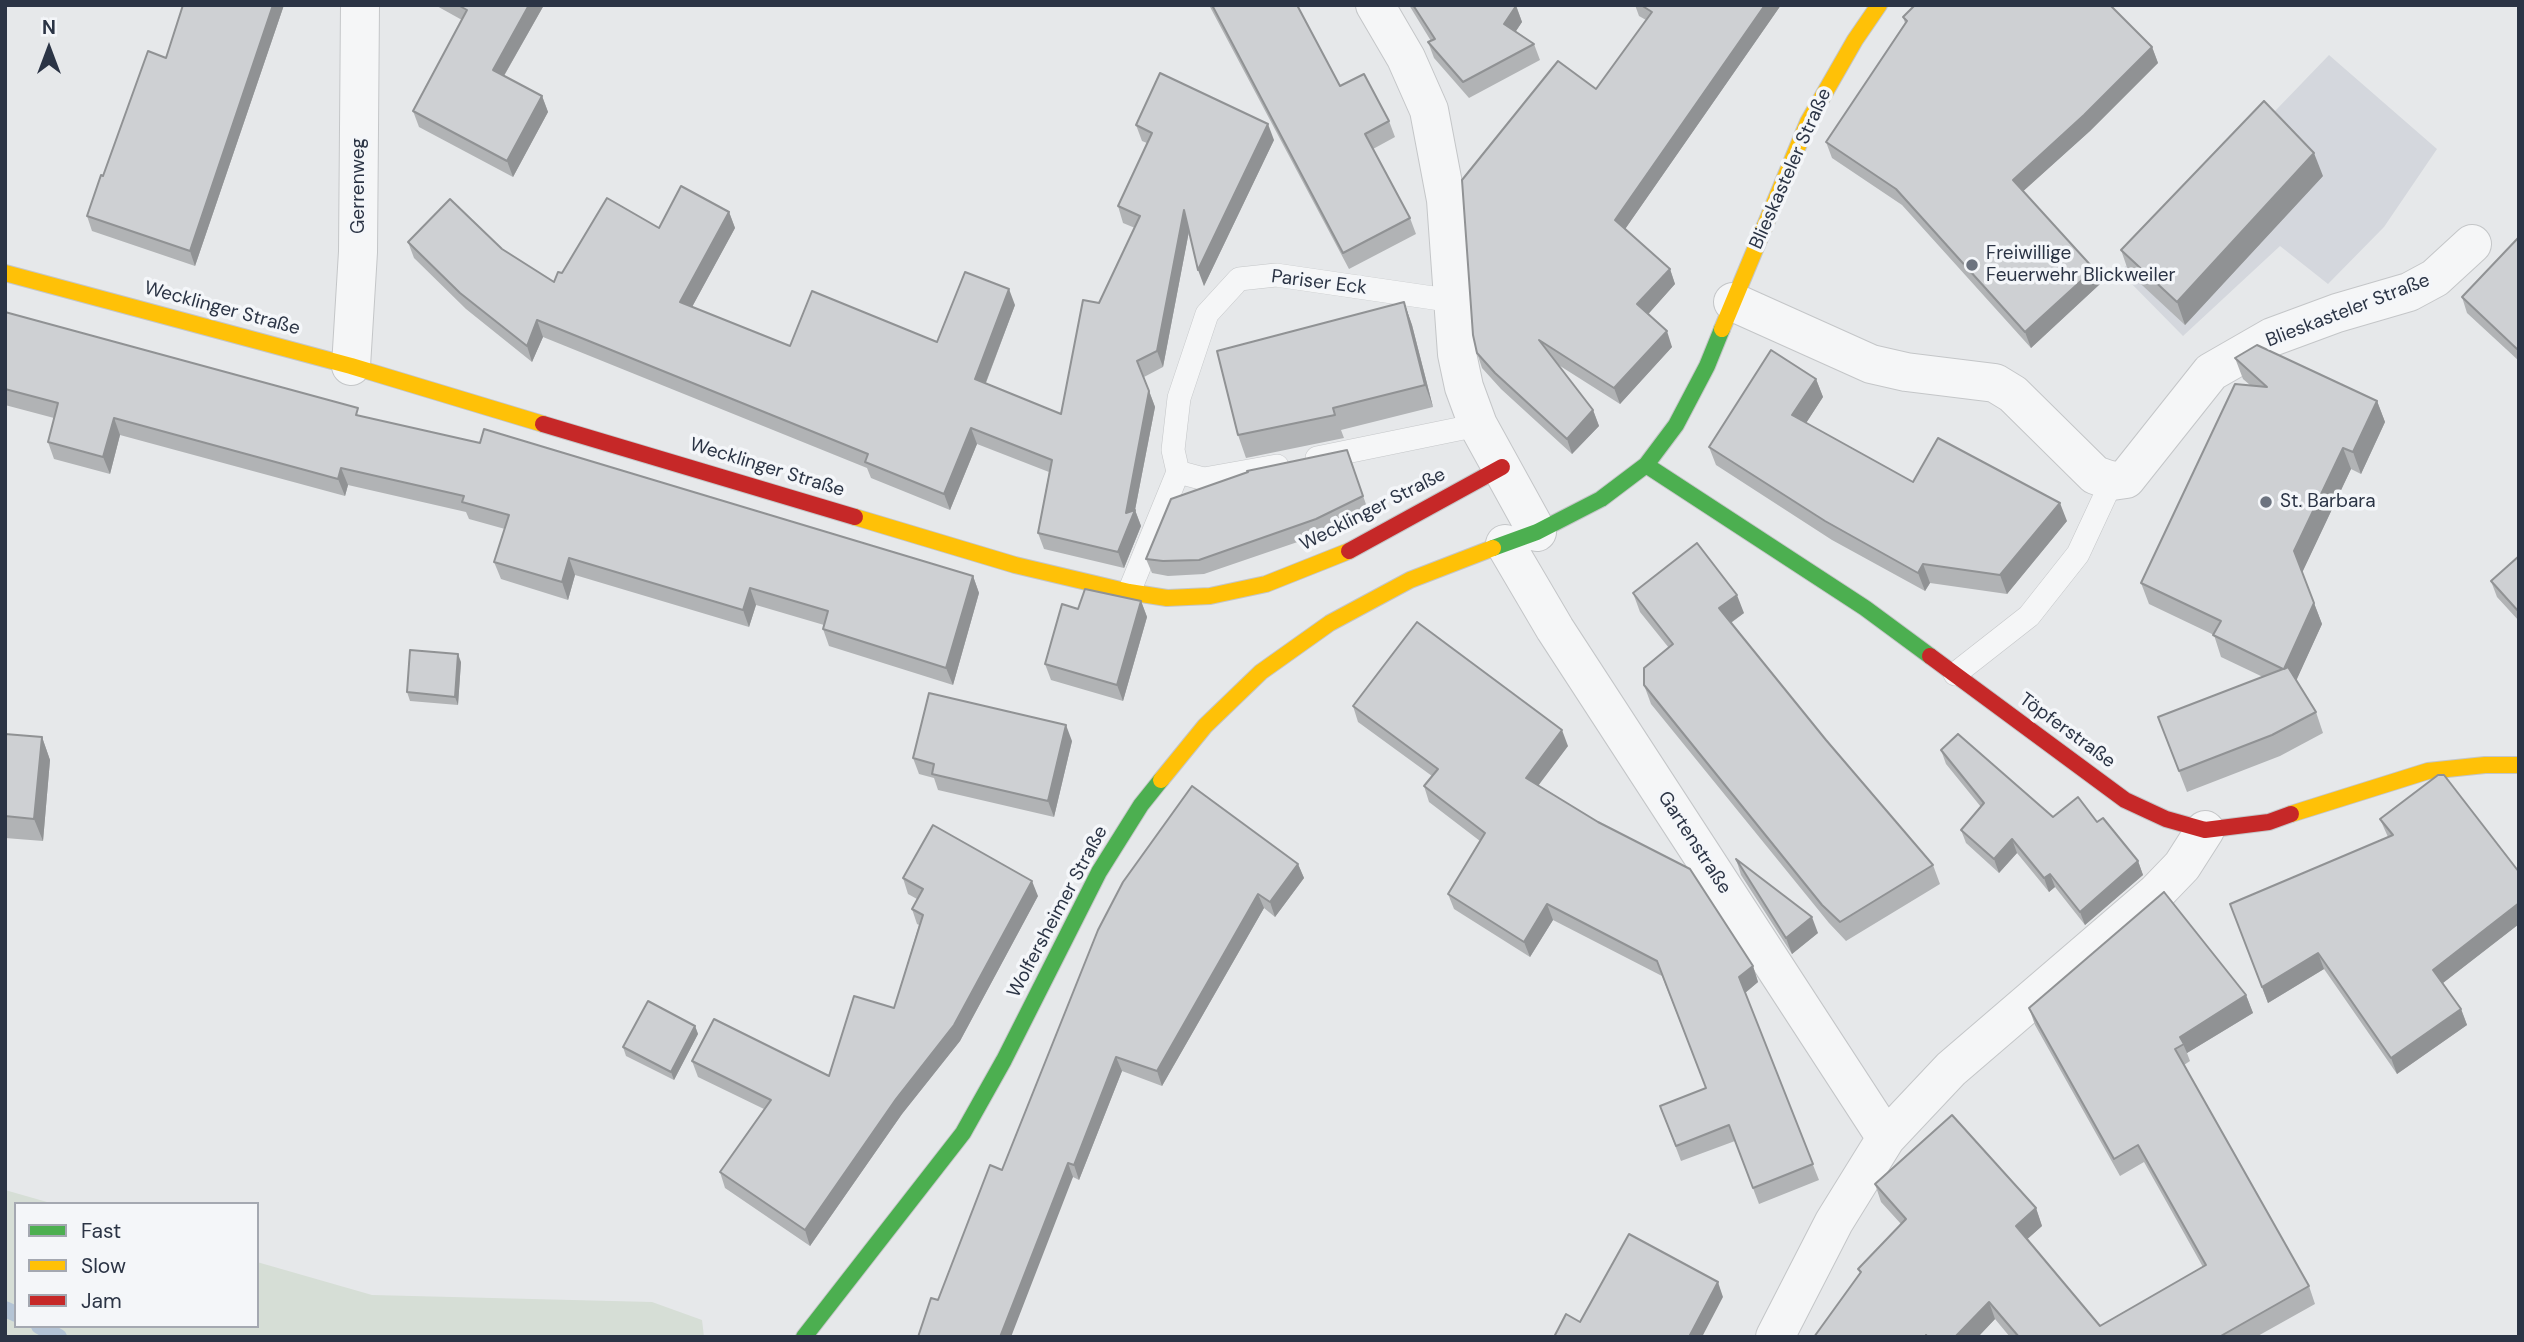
<!DOCTYPE html>
<meta charset="utf-8">
<style>
body{margin:0}
#map{position:relative;width:2524px;height:1342px;overflow:hidden;background:#e6e8ea;font-family:"DM Sans",sans-serif}
canvas{display:block}
.frame{position:absolute;inset:0;border:7px solid #2b3445;pointer-events:none}
.legend{position:absolute;left:14px;top:1202px;width:245px;height:126px;box-sizing:border-box;background:#f4f6f9;border:2px solid #a4a8b1;margin:0;padding:9px 12px;list-style:none;font-size:21px;color:#2b3445}
.legend li{display:flex;align-items:center;gap:14px;height:35px}
.legend b{width:35px;border:2px solid #a4a8b1}
.north{position:absolute;left:14px;top:14px;width:70px;height:70px;-webkit-text-stroke:5px #f4f6f9;paint-order:stroke;rotate:0deg;font-size:19px;font-weight:700;line-height:28px;text-align:center;color:#2b3445}
.north::after{content:'';display:block;margin:auto;width:24px;height:32px;background:#2b3445;clip-path:polygon(50% 0,100% 100%,50% 72%,0 100%)}
</style>
<div id="map">
<canvas width="2524" height="1342"></canvas>
<div class="frame"></div>
<ul class="legend">
<li><b style="height:9px;background:#4caf50"></b>Fast</li>
<li><b style="height:9px;background:#ffc107"></b>Slow</li>
<li><b style="height:9px;background:#c62828"></b>Jam</li>
</ul>
<div class="north">N</div>
</div>
<script>
const g = document.querySelector('canvas').getContext('2d');
g.lineJoin = 'round';
function fill(path, color) { g.fillStyle = color; g.fill(path, 'evenodd'); }
const toPath = rows => new Path2D(rows.map(r => 'M' + r).join(''));
function trace(path, color, width, dash) { g.strokeStyle = color; g.lineWidth = width; g.lineCap = dash ? 'butt' : 'round'; g.setLineDash(dash || []); g.stroke(path); }
function drawText(font, color, halo, rows, align = 'center') {
  g.font = font + ' "DM Sans",sans-serif'; g.lineWidth = 7; g.setLineDash([]); g.textBaseline = 'middle'; g.strokeStyle = halo; g.fillStyle = color; for (const [text, x, y, turn = 0] of rows) {
    g.save(); g.translate(x, y); g.rotate((+turn || 0) * Math.PI / 180); g.textAlign = isNaN(turn) ? turn : align; if (halo) g.strokeText(text, 0, 0); g.fillText(text, 0, 0); g.restore();
  }
}
fill(toPath([
 [2329,55,2437,149,2384,227,2328,284,2280,246,2183,336,2120,272]
]), '#d4d7dd');
fill(toPath([
 [5,1190,54,1204,16,1204,16,1326,257,1326,257,1262,372,1295,652,1302,702,1320,704,1337,5,1337]
]), '#d6ded6');
trace(toPath([
 [5,1309,16,1314],
 [39,1326,59,1337]
]), '#b4c4d5', 16);
const lane = toPath([
 [1317,458,1478,425],
 [1277,466,1204,479,1178,472,1173,450,1179,398,1207,314,1239,279,1276,275,1454,301],
 [1129,592,1178,472],
 [1955,674,2029,616,2078,554,2112,481]
]);
const street = toPath([
 [1375,5,1406,58,1429,110,1446,200,1457,354,1464,387,1478,425,1537,532],
 [1733,302,1871,364,1906,372,1995,383,2013,394,2095,475,2112,481,2126,479,2211,372,2272,337,2337,313,2409,292,2435,278,2472,244],
 [351,366,358,252,360,5],
 [1505,544,1555,629,1886,1138],
 [1775,1337,1834,1222,1886,1138,1951,1069,2156,893,2182,866,2205,830]
]);
const fast = toPath([
 [1646,465,1865,608,1930,656],
 [1493,548,1537,532,1601,499,1646,465,1676,425,1707,366,1722,329],
 [804,1337,963,1133,1004,1060,1099,872,1141,805,1161,780]
]);
const slow = toPath([
 [5,273,351,366,543,424],
 [1722,329,1808,122,1855,40,1879,5],
 [855,517,1015,565,1129,592,1167,598,1210,596,1266,584,1349,551],
 [1161,780,1205,726,1261,672,1330,623,1410,580,1493,548],
 [2291,814,2428,771,2485,765,2519,765]
]);
const jam = toPath([
 [543,424,855,517],
 [1349,551,1502,467],
 [1930,656,2125,800,2166,819,2205,830,2269,822,2291,814]
]);
trace(lane, '#c4c6c8', 24);
trace(street, '#c4c6c8', 40);
trace(fast, '#c4c6c8', 18);
trace(slow, '#c4c6c8', 18);
trace(jam, '#c4c6c8', 18);
trace(lane, '#f5f6f7', 23);
trace(street, '#f5f6f7', 38);
trace(fast, '#4caf50', 16);
trace(slow, '#ffc107', 16);
trace(jam, '#c62828', 16);
fill(toPath([
 [183,5,284,5,195,266,92,231,87,216,103,176,166,58],
 [435,5,544,5,504,76,542,96,548,112,513,177,419,127,413,111,462,20],
 [1209,5,1297,5,1340,86,1389,121,1395,137,1373,149,1410,218,1416,234,1349,269],
 [1409,5,1516,5,1522,22,1516,31,1534,44,1540,60,1469,98,1434,58,1428,42,1431,41],
 [1635,5,1781,5,1625,229,1670,269,1675,284,1648,314,1672,347,1620,404,1557,364,1593,410,1599,426,1572,454,1501,389,1482,368,1477,353,1596,89,1646,20,1639,16],
 [1903,17,2152,47,2158,63,2090,131,2023,191,2094,269,2100,284,2031,348,1902,205,1832,158,1826,142,1905,23],
 [1136,125,1274,140,1204,286,1189,231,1163,367,1144,377,1155,407,1135,510,1141,526,1124,568,1044,549,1038,533,1049,472,977,444,950,510,871,478,867,468,543,337,532,362,466,309,414,258,408,242,502,249,554,282,562,273,659,228,729,212,735,228,692,307,790,346,937,342,1015,305,986,383,1061,414,1099,303,1135,228,1123,223,1118,206,1147,143,1142,141],
 [2323,176,2185,325,2129,273,2121,250],
 [2519,237,2519,361,2467,313,2462,297],
 [1404,302,1412,325,1433,407,1341,430,1344,438,1246,458,1238,435],
 [5,312,361,416,973,576,979,593,953,685,829,646,823,629,824,625,756,605,749,627,575,575,568,600,501,579,494,562,505,529,469,519,466,512,348,485,345,496,120,435,110,474,54,459,48,442,54,418,5,405],
 [2235,358,2377,401,2385,422,2361,474,2351,469,2302,572,2322,624,2296,680,2316,712,2323,733,2280,756,2187,792,2158,717,2263,677,2221,657,2214,635,2149,604,2141,583,2250,385,2243,379],
 [1816,379,1823,397,1806,423,1913,482,2067,521,2007,594,1930,583,1925,591,1832,540,1716,465,1709,447],
 [1347,450,1368,510,1321,534,1204,574,1168,576,1152,573,1146,559],
 [2519,556,2519,621,2497,597,2491,581],
 [1633,593,1744,613,1731,623,1826,740,1933,865,1940,884,1846,941,1829,923,1651,704,1644,685,1669,648,1640,612],
 [1141,601,1147,617,1123,701,1051,680,1045,664,1078,609],
 [461,662,458,705,410,701,407,692],
 [1353,706,1568,746,1538,785,1753,966,1758,982,1745,993,1819,1180,1759,1204,1735,1141,1681,1161,1660,1106,1706,1088,1662,976,1553,920,1530,957,1454,909,1448,894,1480,841,1429,802,1424,786,1432,776,1358,722],
 [5,734,42,737,50,760,43,841,5,838],
 [1072,741,1054,817,938,790,934,778,919,774,913,758],
 [1941,750,2053,817,2097,822,2138,861,2143,875,2085,925,2055,887,2049,892,2017,853,1999,873,1966,843,1961,830,1981,807,1946,764],
 [2380,819,2519,872,2519,924,2443,983,2461,1009,2467,1025,2397,1074,2324,969,2268,1003,2230,904,2388,837],
 [1736,859,1818,933,1792,954,1741,875],
 [1298,864,1304,878,1275,917,1264,908,1162,1086,1122,1071,1079,1180,1073,1177,938,1300,1002,1170,1098,930],
 [903,878,1038,896,960,1041,902,1114,810,1246,725,1188,720,1172,764,1109,698,1077,692,1061,829,1076,894,1008,919,925,917,924,912,909,917,899,908,894],
 [2246,995,2253,1013,2187,1053,2190,1061,2184,1065,2309,1286,2315,1304,2256,1337,2010,1337,1995,1319,1978,1337,1814,1337,1860,1273,1858,1269,1901,1224,1881,1202,1875,1184,2036,1208,2042,1226,2027,1239,2100,1326,2203,1267,2144,1162,2120,1176,2035,1025,2029,1008],
 [695,1026,698,1034,674,1080,626,1056,623,1047]
]), '#b1b3b5');
fill(toPath([
 [273,5,284,5,195,266,190,251],
 [529,5,544,5,498,86,493,70],
 [1765,5,1781,5,1621,235,1615,220],
 [1516,6,1522,22,1510,40,1504,24],
 [2152,47,2158,63,2090,131,2019,195,2013,180],
 [542,96,548,112,513,177,507,161],
 [1268,124,1274,140,1204,286,1198,270],
 [2314,153,2323,176,2185,325,2177,302],
 [1184,210,1190,226,1163,367,1157,351],
 [729,212,735,228,686,318,680,302],
 [1670,269,1675,284,1643,320,1637,304],
 [2094,269,2100,284,2031,348,2025,332],
 [1009,289,1015,305,981,395,975,379],
 [1404,302,1412,325,1433,407,1425,385],
 [537,320,543,337,532,362,527,346],
 [1667,331,1672,347,1620,404,1614,388],
 [1816,379,1823,397,1799,434,1792,415],
 [1149,391,1155,407,1135,510,1141,526,1124,568,1118,552],
 [2377,401,2385,422,2361,474,2353,452],
 [1593,410,1599,426,1572,454,1567,439],
 [114,418,120,435,110,474,103,457],
 [971,428,977,444,950,510,944,494],
 [2343,448,2351,469,2302,573,2294,551],
 [341,468,348,485,345,496,338,479],
 [2060,503,2067,521,2007,594,2000,575],
 [569,558,575,575,568,600,562,582],
 [1923,564,1930,583,1925,591,1918,573],
 [973,576,979,593,953,685,946,668],
 [750,588,756,605,749,627,743,610],
 [1737,595,1744,613,1726,626,1719,608],
 [1141,601,1147,617,1123,701,1117,685],
 [2314,603,2322,624,2292,690,2284,669],
 [458,654,461,662,458,705,455,697],
 [1066,725,1072,741,1054,817,1048,801],
 [1562,730,1568,746,1532,794,1526,778],
 [42,737,50,760,43,841,34,819],
 [2012,839,2017,853,1999,873,1994,859],
 [2138,861,2143,875,2085,925,2080,912],
 [1298,864,1304,878,1275,917,1270,902],
 [2050,874,2055,887,2049,892,2044,878],
 [1032,881,1038,896,960,1041,902,1114,810,1246,805,1230],
 [1258,894,1264,908,1162,1086,1157,1071],
 [2519,903,2519,924,2439,986,2433,970],
 [1547,904,1553,920,1530,957,1524,942],
 [1812,917,1818,933,1792,954,1786,938],
 [2318,953,2324,969,2268,1003,2262,987],
 [1753,966,1758,982,1745,993,1739,977],
 [2246,995,2253,1013,2187,1053,2180,1037],
 [2461,1009,2467,1025,2397,1074,2391,1058],
 [695,1026,698,1034,674,1080,671,1072],
 [1116,1057,1122,1071,1079,1180,1074,1165],
 [1068,1163,1073,1177,1011,1337,1000,1337],
 [2036,1208,2042,1226,2023,1243,2016,1226],
 [1718,1282,1723,1297,1702,1337,1689,1337],
 [1989,1302,1995,1319,1978,1337,1955,1337]
]), '#909294');
const building = toPath([
 [183,5,273,5,190,251,87,216,101,175,103,176,148,51,166,58,183,5],
 [458,5,529,5,493,70,542,96,507,161,413,111,467,10,458,5],
 [1212,5,1297,5,1340,86,1364,74,1389,121,1365,134,1410,218,1343,253,1212,5],
 [1413,5,1516,5,1516,6,1504,24,1534,44,1463,82,1428,42,1435,39,1413,5],
 [1641,5,1765,5,1615,220,1670,269,1637,304,1667,331,1614,388,1539,340,1593,410,1567,439,1495,373,1477,353,1473,335,1462,180,1558,61,1596,89,1652,12,1641,5],
 [1915,5,2110,5,2152,47,2084,115,2013,180,2094,269,2025,332,1896,189,1826,142,1907,21,1903,17,1915,5],
 [1160,73,1268,124,1198,270,1184,210,1157,351,1137,361,1149,391,1126,513,1135,510,1118,552,1038,533,1052,460,971,428,944,494,865,462,868,454,537,320,527,346,460,293,408,242,450,199,502,249,554,282,558,272,562,273,607,198,659,228,681,186,729,212,680,302,790,346,812,291,937,342,965,272,1009,289,975,379,1061,414,1083,300,1099,303,1140,216,1118,206,1152,133,1136,125,1160,73],
 [2264,101,2314,153,2177,302,2121,250,2264,101],
 [2519,237,2519,347,2517,349,2462,297,2519,237],
 [1404,302,1425,385,1333,408,1335,415,1238,435,1217,351,1404,302],
 [5,312,358,408,356,415,480,443,484,429,973,576,946,668,823,629,828,611,750,588,743,610,569,558,562,582,494,562,509,515,462,502,464,496,341,468,338,479,114,418,103,457,48,442,58,403,5,389,5,312],
 [2257,345,2377,401,2353,452,2343,448,2294,551,2314,603,2284,669,2288,667,2316,712,2272,735,2179,771,2158,717,2283,669,2213,635,2221,621,2141,583,2235,384,2267,387,2235,358,2257,345],
 [1771,350,1816,379,1792,415,1913,482,1938,438,2060,503,2000,575,1923,564,1918,573,1825,521,1709,447,1771,350],
 [1347,450,1363,496,1316,519,1199,560,1163,561,1146,559,1171,499,1248,472,1247,471,1347,450],
 [1697,543,1737,595,1719,608,1826,740,1933,865,1840,922,1822,905,1644,685,1644,668,1673,644,1633,593,1697,543],
 [2519,556,2519,612,2491,581,2519,556],
 [1085,589,1141,601,1117,685,1045,664,1062,604,1078,609,1085,589],
 [1417,622,1562,730,1526,778,1598,822,1690,869,1753,966,1739,977,1813,1164,1753,1188,1729,1125,1676,1146,1660,1106,1706,1088,1657,961,1547,904,1524,942,1448,894,1485,833,1424,786,1438,769,1353,706,1417,622],
 [410,650,458,654,455,697,407,692,410,650],
 [929,693,1066,725,1048,801,932,774,934,764,913,758,929,693],
 [5,734,42,737,34,819,5,816,5,734],
 [1958,734,2053,817,2078,797,2097,822,2103,818,2138,861,2080,912,2050,874,2044,878,2012,839,1994,859,1961,830,1984,803,1941,750,1958,734],
 [2438,775,2444,775,2519,872,2519,903,2433,970,2461,1009,2391,1058,2318,953,2262,987,2230,904,2393,835,2380,819,2438,775],
 [1192,786,1298,864,1270,902,1258,894,1157,1071,1116,1057,1074,1165,1068,1163,1000,1337,918,1337,931,1298,938,1300,990,1165,1002,1170,1098,930,1123,882,1192,786],
 [933,825,1032,881,954,1025,896,1099,805,1230,720,1172,771,1100,692,1061,714,1019,829,1076,854,996,894,1008,923,915,912,909,923,889,903,878,933,825],
 [1736,859,1812,917,1786,938,1736,859],
 [2164,892,2246,995,2180,1037,2184,1044,2175,1049,2309,1286,2219,1337,2019,1337,1989,1302,1955,1337,1928,1337,1926,1335,1925,1337,1814,1337,1861,1272,1858,1269,1906,1219,1875,1184,1952,1115,2036,1208,2016,1226,2100,1326,2206,1265,2138,1145,2114,1159,2029,1008,2164,892],
 [648,1001,695,1026,671,1072,623,1047,648,1001],
 [1629,1234,1718,1282,1689,1337,1554,1337,1566,1314,1580,1322,1629,1234]
]);
fill(building, '#ced0d3');
trace(building, '#909294', 2);
for (const [x, y, r, color] of [
 [1972,265,7,"#6c737f"],
 [2266,502,7,"#6c737f"]
]) { const dot = new Path2D(); dot.arc(x, y, r, 0, 2 * Math.PI); g.fillStyle = color; g.fill(dot); trace(dot, '#f4f6f9', 2.5); }
drawText('19px', '#2b3445', '#f4f6f9', [
 ["Blieskasteler Straße",1791,169,-66],
 ["Gerrenweg",359,186,-90],
 ["Pariser Eck",1319,283,7],
 ["Wecklinger Straße",222,309,15],
 ["Blieskasteler Straße",2348,311,-21],
 ["Wecklinger Straße",767,468,17],
 ["Wecklinger Straße",1373,510,-27],
 ["Töpferstraße",2067,731,36],
 ["Gartenstraße",1694,843,57],
 ["Wolfersheimer Straße",1058,912,-62]
]);
drawText('19px', '#2b3445', '#f4f6f9', [
 ["Freiwillige",1986,254],
 ["Feuerwehr Blickweiler",1986,276],
 ["St. Barbara",2280,502]
], 'left');
</script>
